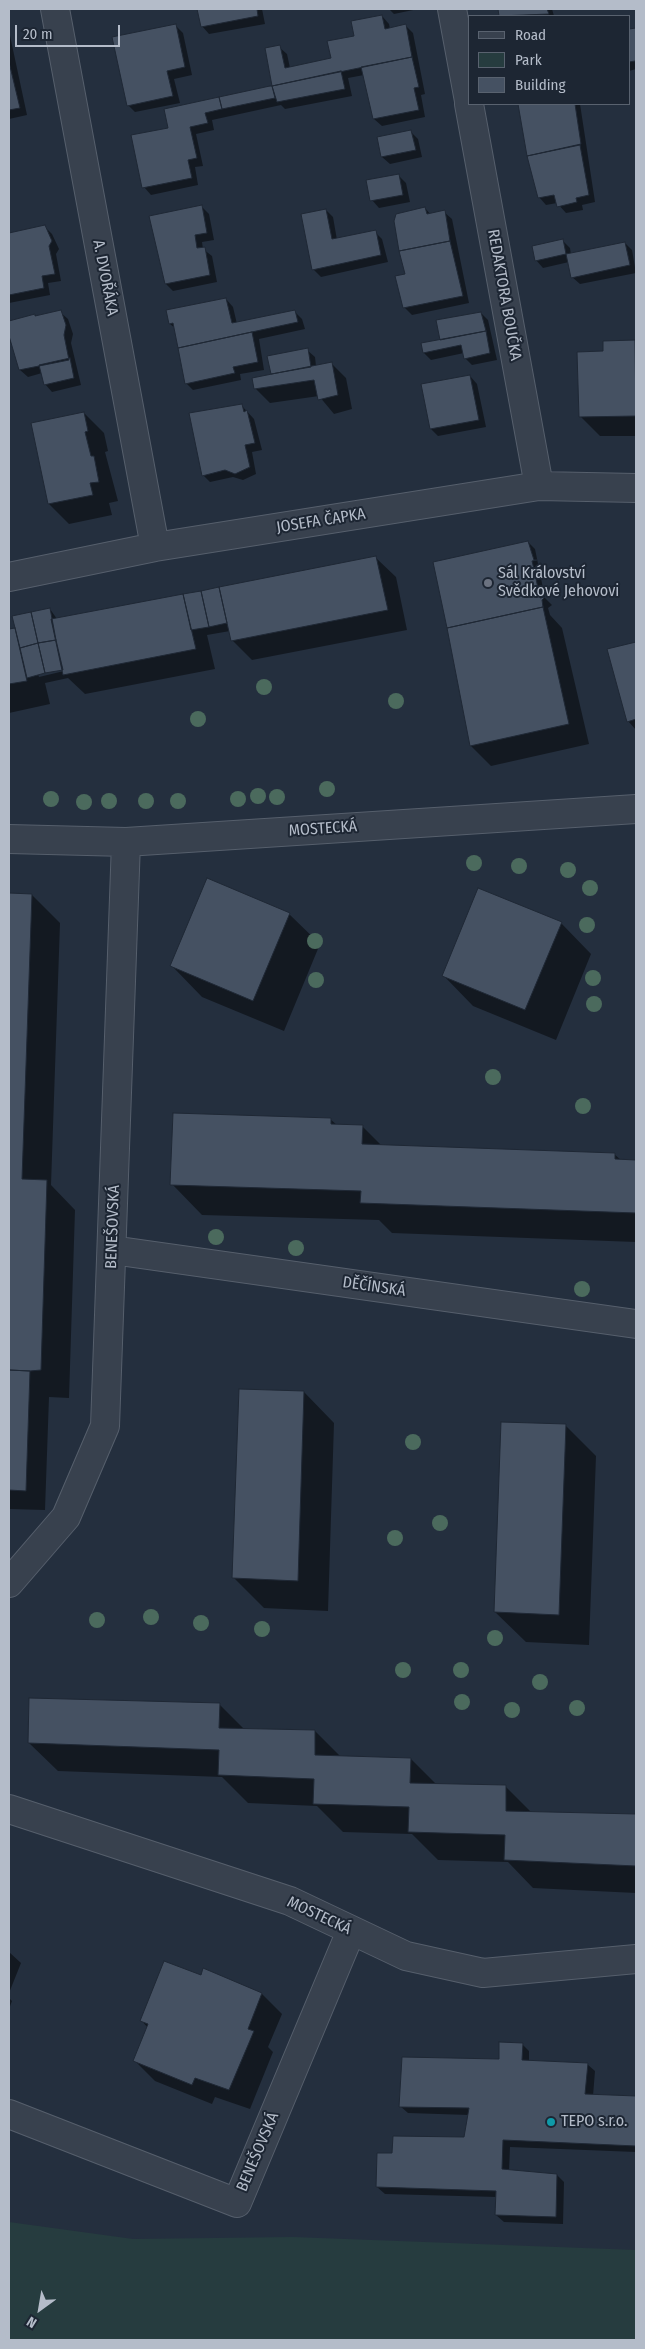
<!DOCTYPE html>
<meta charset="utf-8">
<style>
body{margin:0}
#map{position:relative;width:645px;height:2349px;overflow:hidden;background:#242f3e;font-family:"Fira Sans Condensed",sans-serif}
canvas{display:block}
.frame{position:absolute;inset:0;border:10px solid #b4bcc9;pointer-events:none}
.legend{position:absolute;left:468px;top:15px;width:162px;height:90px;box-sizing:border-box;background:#1d2633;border:1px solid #59626f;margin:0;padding:6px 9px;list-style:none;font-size:15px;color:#b4bcc9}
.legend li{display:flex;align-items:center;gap:10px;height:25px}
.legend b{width:25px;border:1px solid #59626f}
.north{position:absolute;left:15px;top:2284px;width:50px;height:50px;-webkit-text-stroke:4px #1d2633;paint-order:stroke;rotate:212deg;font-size:14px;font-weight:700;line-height:20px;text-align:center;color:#b4bcc9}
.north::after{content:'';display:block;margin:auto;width:18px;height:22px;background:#b4bcc9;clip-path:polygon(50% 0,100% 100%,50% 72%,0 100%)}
.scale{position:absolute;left:15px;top:25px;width:105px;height:22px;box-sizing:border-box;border:2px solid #b4bcc9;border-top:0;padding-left:6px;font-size:15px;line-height:18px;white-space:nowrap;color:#b4bcc9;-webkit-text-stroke:4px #1d2633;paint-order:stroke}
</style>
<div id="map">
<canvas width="645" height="2349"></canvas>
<div class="frame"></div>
<ul class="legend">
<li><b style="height:6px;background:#38414e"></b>Road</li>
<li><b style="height:14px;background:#263c3f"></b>Park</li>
<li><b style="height:14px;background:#455162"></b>Building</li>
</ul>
<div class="north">N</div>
<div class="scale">20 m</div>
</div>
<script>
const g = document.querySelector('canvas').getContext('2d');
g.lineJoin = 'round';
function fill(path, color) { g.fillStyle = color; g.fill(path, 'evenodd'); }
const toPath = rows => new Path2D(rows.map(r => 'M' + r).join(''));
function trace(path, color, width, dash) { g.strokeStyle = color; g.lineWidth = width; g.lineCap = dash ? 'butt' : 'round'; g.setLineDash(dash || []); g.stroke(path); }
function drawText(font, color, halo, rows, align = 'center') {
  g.font = font + ' "Fira Sans Condensed",sans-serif'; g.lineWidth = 4; g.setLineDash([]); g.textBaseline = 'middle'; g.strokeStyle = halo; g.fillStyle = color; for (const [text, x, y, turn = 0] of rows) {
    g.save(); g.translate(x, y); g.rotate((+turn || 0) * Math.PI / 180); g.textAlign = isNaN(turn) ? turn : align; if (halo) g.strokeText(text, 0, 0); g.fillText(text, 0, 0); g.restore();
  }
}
fill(toPath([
 [9,2222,133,2239,293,2237,636,2250,636,2340,9,2340]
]), '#263c3f');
fill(toPath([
 [198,9,262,9,265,24,209,34,202,26],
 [389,9,418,9,394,14],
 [499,9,552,9,554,16,500,16],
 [382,16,389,24,390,29,406,26,413,33,425,94,421,95,425,117,382,126,374,119,364,75,348,78,352,96,285,109,281,105,212,120,214,130,196,134,203,166,195,167,198,185,151,195,144,187,170,129,166,109,274,87,279,47,287,54,290,68,332,59],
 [176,26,183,33,192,75,174,79,180,103,135,112,128,105],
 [636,29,636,69,629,71,629,31],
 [9,31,27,115,9,119],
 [526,104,580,104,595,202,582,205,583,210,566,213,557,203,546,205,539,197,523,130,520,105],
 [411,132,418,139,422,157,390,164,382,157,379,138],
 [399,176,406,183,410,202,379,208,372,200],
 [201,206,209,214,214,240,202,242,203,249,212,256,217,282,173,291,166,284],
 [425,208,431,215,444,212,452,219,469,303,412,315,404,307,406,275],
 [326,210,333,217,337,240,375,232,382,239,388,262,321,277,313,269],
 [45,227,52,234,59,249,56,254,61,281,48,283,50,295,9,303,9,234],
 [563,241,570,248,571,255,625,243,632,250,636,273,580,284,572,277,569,262,543,268,536,260],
 [226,299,233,307,237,324,295,312,302,319,305,329,259,339,264,370,240,374,241,380,193,390,186,383,176,329,170,324],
 [60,312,68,319,73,334,71,343,81,385,52,392,45,384,42,373,28,377,20,370,12,344,9,341,9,322,35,315,37,317],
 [481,313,488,320,497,360,472,365,465,358,464,353,431,360,424,353,422,344,442,341],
 [634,341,636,343,636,436,600,436,580,416,604,352],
 [307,350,315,357,316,366,331,363,346,378,352,409,334,414,319,396,270,403,256,389,274,375,272,373],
 [470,376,477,384,486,427,438,436,431,429],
 [242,406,254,419,262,450,252,452,256,474,243,480,233,477,210,482,203,475],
 [84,413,104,433,108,451,105,452,118,501,109,503,112,515,69,524,49,504],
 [528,542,535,549,545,598,552,605,548,608,550,615,562,628,589,744,491,766,471,746],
 [375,557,396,577,407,630,252,660,232,640,230,631,207,635,215,669,85,694,68,678,45,683,50,704,9,713,9,630,14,629,17,632,50,609,57,619],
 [64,669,64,671,39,677,38,674],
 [636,643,636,730,628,721,608,650],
 [9,894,32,895,60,923,51,1185,75,1210,69,1398,49,1397,45,1510,9,1509],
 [289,914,320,944,284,1031,202,997,172,966],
 [561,923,591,954,556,1040,473,1006,443,975],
 [330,1119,337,1125,362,1126,382,1146,614,1154,621,1160,636,1161,636,1242,392,1233,379,1220,202,1215,172,1184],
 [304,1392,334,1423,328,1611,264,1608,234,1578],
 [565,1425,596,1456,589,1645,526,1642,495,1612],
 [219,1704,245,1730,315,1731,341,1757,411,1759,437,1785,506,1787,532,1813,636,1815,636,1893,533,1888,508,1862,438,1860,412,1834,343,1832,317,1806,248,1803,222,1777,58,1771,29,1743],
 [9,1952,21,1963,9,1993],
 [201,1977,262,1994,282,2014,268,2047,273,2052,250,2109,215,2097,212,2104,155,2081,135,2061,148,2028,141,2020],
 [9,1998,12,2001,9,2009],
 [522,2044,529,2051,529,2062,587,2064,595,2071,593,2096,636,2097,636,2152,510,2147,509,2171,557,2175,564,2182,563,2224,504,2222,496,2215,497,2197,385,2194,377,2187,394,2155,465,2138,469,2115,408,2113,400,2106,500,2061]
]), '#0007');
const building = toPath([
 [197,9,257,9,258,16,201,27,197,9],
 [498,9,547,9,549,14,499,16,498,9],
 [382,15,385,29,406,24,412,57,272,86,265,48,280,45,285,68,331,58,327,41,354,36,351,21,382,15],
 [176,24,185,67,167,71,173,96,127,106,112,37,176,24],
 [636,28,636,67,635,61,629,62,629,29,636,28],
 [412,57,419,87,414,88,419,110,373,119,361,67,412,57],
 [9,62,20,108,9,110,9,62],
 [341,71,345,89,277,102,272,86,341,71],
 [270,86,272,86,275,98,222,109,219,97,270,86],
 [219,97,222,109,205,113,208,123,190,127,197,158,188,160,192,178,142,188,131,135,168,128,164,109,219,97],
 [518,104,575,104,581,144,527,156,518,104],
 [411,130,416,150,381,157,377,137,411,130],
 [580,145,589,195,576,198,577,202,557,207,554,195,538,198,527,156,580,145],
 [399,174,403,195,370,201,366,180,399,174],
 [202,205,207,233,195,235,197,248,205,247,210,275,165,284,149,216,202,205],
 [425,207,427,214,445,210,450,241,399,251,394,221,396,214,425,207],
 [326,209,332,239,376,230,381,255,312,270,301,214,326,209],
 [45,225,52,241,49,246,55,274,42,276,44,288,9,295,9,233,45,225],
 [563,239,566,254,535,261,532,246,563,239],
 [450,241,463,296,403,308,395,276,405,274,399,251,450,241],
 [625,242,630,265,571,278,566,254,625,242],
 [226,298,232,323,295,310,298,322,178,348,173,323,169,324,166,310,226,298],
 [61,310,66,325,64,335,69,360,19,370,9,336,9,321,35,314,35,316,61,310],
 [481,312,486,331,440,340,436,320,481,312],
 [486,331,490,353,464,359,461,345,423,353,421,343,486,331],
 [252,332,258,362,233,367,235,373,185,384,178,348,252,332],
 [635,340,636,416,579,417,577,352,603,351,603,341,635,340],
 [308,348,311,367,271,374,267,356,308,348],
 [70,358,74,378,44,385,39,365,70,358],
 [332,362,338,395,318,400,314,380,254,389,252,378,332,362],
 [470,375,479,420,430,429,421,384,470,375],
 [242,404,244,412,247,410,255,443,245,445,250,467,235,474,225,470,202,476,189,413,242,404],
 [84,412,88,431,85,432,91,456,94,456,99,482,90,483,93,495,48,504,31,423,84,412],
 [528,541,534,560,537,560,532,561,535,573,540,573,535,574,540,598,545,597,542,600,543,607,447,628,433,562,528,541],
 [376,556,388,610,231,641,219,587,376,556],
 [219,587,227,623,209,627,201,591,219,587],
 [201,591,209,627,191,630,183,594,201,591],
 [183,594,196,649,63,675,51,619,183,594],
 [543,607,569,724,470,746,447,628,543,607],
 [50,608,56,640,38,643,31,612,50,608],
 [31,612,38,643,20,648,12,616,31,612],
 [15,628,27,681,9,684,9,629,15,628],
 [56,640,63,670,45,673,38,643,56,640],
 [636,642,636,719,627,722,607,649,636,642],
 [38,643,45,673,27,678,20,648,38,643],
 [207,878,290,913,253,1001,170,966,207,878],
 [478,888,562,922,525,1010,442,976,478,888],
 [9,893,32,894,22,1179,47,1180,41,1370,30,1371,9,1370,9,893],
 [173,1113,331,1118,331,1124,363,1125,362,1144,615,1153,615,1159,636,1160,636,1213,360,1203,361,1191,170,1185,173,1113],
 [9,1370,30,1371,26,1491,9,1490,9,1370],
 [239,1389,304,1391,298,1581,232,1578,239,1389],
 [501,1422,566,1424,559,1615,494,1612,501,1422],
 [29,1698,220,1703,219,1728,315,1730,315,1755,411,1758,410,1783,506,1785,506,1811,636,1814,636,1866,504,1860,505,1835,408,1832,409,1807,313,1804,314,1779,218,1775,219,1750,28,1743,29,1698],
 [164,1961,201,1975,203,1968,262,1993,248,2029,254,2031,229,2090,195,2078,192,2085,133,2061,148,2024,140,2021,164,1961],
 [499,2042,523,2043,522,2060,588,2063,585,2094,636,2096,636,2146,503,2140,502,2169,557,2174,556,2217,495,2215,496,2191,376,2187,377,2153,392,2153,393,2136,464,2137,469,2108,399,2107,402,2057,499,2059,499,2042]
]);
fill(building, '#455162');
trace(building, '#1f2835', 1);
const minor = toPath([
 [55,9,155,547],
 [452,9,469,101],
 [469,104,539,486],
 [9,577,155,547,539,486,636,488],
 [9,839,126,842,636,809],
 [112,1250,636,1324],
 [9,1583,66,1517,105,1426,126,842],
 [9,1809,290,1901,406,1956,483,1973,636,1959],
 [9,2114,237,2203,351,1931]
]);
trace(minor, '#565f6c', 30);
trace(minor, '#38414e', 28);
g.fillStyle = '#4b6a5d';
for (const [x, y] of [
 [264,687],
 [396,701],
 [198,719],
 [327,789],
 [258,796],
 [277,797],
 [51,799],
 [238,799],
 [109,801],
 [146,801],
 [178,801],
 [84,802],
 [474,863],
 [519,866],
 [568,870],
 [590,888],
 [587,925],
 [315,941],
 [593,978],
 [316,980],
 [594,1004],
 [493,1077],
 [583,1106],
 [216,1237],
 [296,1248],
 [582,1289],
 [413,1442],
 [440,1523],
 [395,1538],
 [151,1617],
 [97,1620],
 [201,1623],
 [262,1629],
 [495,1638],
 [403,1670],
 [461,1670],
 [540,1682],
 [462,1702],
 [577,1708],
 [512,1710]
]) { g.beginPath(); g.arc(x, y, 8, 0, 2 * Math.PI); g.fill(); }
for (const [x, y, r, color] of [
 [488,583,5,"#6b7280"],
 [551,2122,5,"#0f9aa8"]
]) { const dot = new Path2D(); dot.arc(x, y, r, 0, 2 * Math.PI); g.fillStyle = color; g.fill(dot); trace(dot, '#1d2633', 2); }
drawText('16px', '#b4bcc9', '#1d2633', [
 ["A. DVOŘÁKA",105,278,79],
 ["REDAKTORA BOUČKA",504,295,80],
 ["JOSEFA ČAPKA",321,521,-9],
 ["MOSTECKÁ",323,829,-4],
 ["BENEŠOVSKÁ",113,1227,-88],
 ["DĚČÍNSKÁ",374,1287,8],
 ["MOSTECKÁ",319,1916,25],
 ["BENEŠOVSKÁ",258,2152,-67]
]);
drawText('16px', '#b4bcc9', '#1d2633', [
 ["Sál Království",498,574],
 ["Svědkové Jehovovi",498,592],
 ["TEPO s.r.o.",561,2122]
], 'left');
</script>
